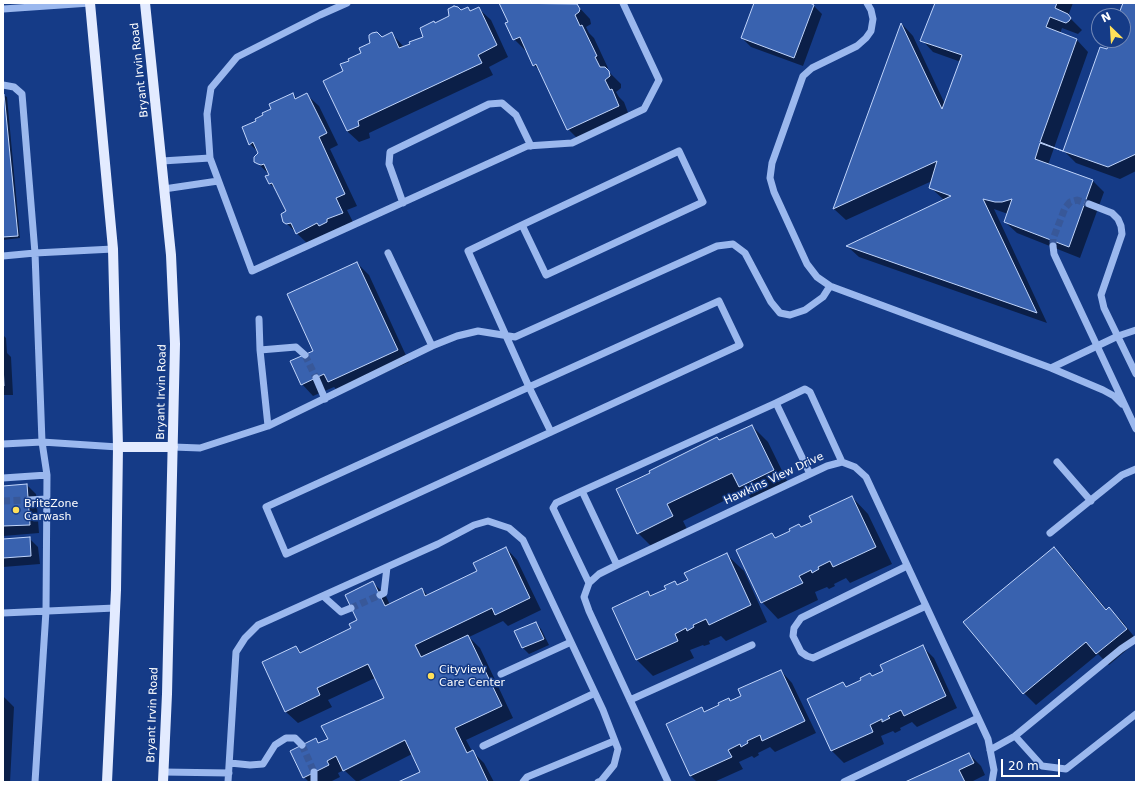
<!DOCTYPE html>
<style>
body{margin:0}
#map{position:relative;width:1139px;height:785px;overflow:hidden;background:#153b87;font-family:"DejaVu Sans",sans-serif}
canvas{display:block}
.frame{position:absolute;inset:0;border:4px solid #fff;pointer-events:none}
.north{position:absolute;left:1091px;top:8px;width:40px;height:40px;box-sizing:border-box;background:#153b87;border:1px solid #7389b7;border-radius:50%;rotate:335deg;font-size:11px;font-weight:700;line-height:16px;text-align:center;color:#fff}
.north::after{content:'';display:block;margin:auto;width:14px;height:18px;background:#ffe059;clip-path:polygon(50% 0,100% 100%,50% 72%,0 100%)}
.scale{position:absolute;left:1001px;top:759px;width:59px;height:18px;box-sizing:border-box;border:2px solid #fff;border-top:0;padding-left:5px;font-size:12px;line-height:14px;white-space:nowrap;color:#fff;-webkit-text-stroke:3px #153b87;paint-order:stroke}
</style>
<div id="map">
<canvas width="1139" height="785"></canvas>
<div class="frame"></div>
<div class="north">N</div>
<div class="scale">20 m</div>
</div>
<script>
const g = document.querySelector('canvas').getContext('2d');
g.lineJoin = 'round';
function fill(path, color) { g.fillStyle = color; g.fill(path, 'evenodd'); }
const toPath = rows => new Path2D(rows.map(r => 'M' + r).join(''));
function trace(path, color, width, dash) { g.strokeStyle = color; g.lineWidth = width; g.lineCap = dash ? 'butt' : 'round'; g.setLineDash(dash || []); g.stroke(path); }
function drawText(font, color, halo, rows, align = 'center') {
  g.font = font + ' "DejaVu Sans",sans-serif'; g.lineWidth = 3; g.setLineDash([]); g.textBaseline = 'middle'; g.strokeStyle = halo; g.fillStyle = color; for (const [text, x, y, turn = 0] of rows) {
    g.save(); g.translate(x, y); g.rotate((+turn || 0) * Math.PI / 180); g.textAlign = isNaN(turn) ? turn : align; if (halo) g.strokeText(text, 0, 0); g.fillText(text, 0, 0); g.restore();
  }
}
fill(toPath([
 [500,3,575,3,590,19,591,24,586,27,589,33,594,38,608,68,606,69,621,84,621,88,616,92,619,97,624,102,630,118,580,141,568,129,541,72,534,65,527,50,526,51,514,39,509,22],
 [755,3,807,3,813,5,822,14,803,66,751,47,742,38],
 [936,3,1073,3,1068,16,1082,30,1078,34,1062,28,1060,34,1077,40,1088,52,1048,165,1092,180,1104,192,1080,258,1017,233,1005,222,1008,214,994,209,1047,323,859,257,847,246,944,200,930,187,932,181,846,220,834,209,902,24,913,36,945,104,961,62,933,52,922,40],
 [1124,3,1136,3,1136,171,1120,179,1076,163,1064,151,1111,40,1123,40,1123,16,1119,16],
 [468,8,471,11,479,9,491,20,508,57,489,67,493,75,369,133,370,138,359,142,347,131,345,71,350,61,382,39,391,33,404,47,425,37,435,24],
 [293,94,297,99,307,95,319,106,338,145,330,149,357,206,347,210,354,224,309,245,284,221,287,211,277,190,270,184,267,177,270,175,255,161,259,153,250,144,243,127,257,121],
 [3,95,7,97,20,238,3,240],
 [357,263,369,275,409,362,340,393,334,387,313,396,302,384,314,351],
 [3,335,6,338,7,353,11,357,13,395,3,395],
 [752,426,768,442,790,487,756,503,744,491,683,521,689,533,655,550,638,533,720,441],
 [27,485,36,494,39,533,3,536,3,487],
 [852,497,868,514,892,564,850,583,846,578,834,584,835,586,829,589,827,587,815,592,818,600,778,619,762,602,772,535,776,539,791,532,799,525,802,528],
 [29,538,38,547,40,564,3,567,3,540],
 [506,548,517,560,541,610,508,626,503,621,469,637,480,648,513,718,466,740,472,751,484,763,494,782,400,782,421,772,412,754,357,782,344,770,338,773,340,777,330,782,309,782,304,777,315,740,319,744,329,739,385,698,375,678,328,700,332,707,298,723,286,712,263,663,296,647,302,653,353,628,358,620,373,583,385,594,390,605,422,589,428,596,478,572],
 [1054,549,1066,560,1107,610,1109,609,1121,620,1136,639,1136,642,1109,665,1098,654,1036,705,1024,693],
 [727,555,744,571,767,622,726,641,721,636,709,641,710,644,704,646,703,645,690,650,694,658,653,676,637,660,648,592,652,596,689,581],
 [536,623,541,629,549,645,529,654,523,648,516,632],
 [922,646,934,658,957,708,917,727,912,722,900,728,901,730,895,733,893,731,881,736,884,744,844,763,832,751,809,699,843,684,847,687,862,680,870,674,873,677,884,672],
 [781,671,792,683,816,733,775,752,770,747,758,753,759,755,754,758,752,756,739,762,743,769,714,782,697,782,691,776,702,708,706,712,721,706,728,699,732,702,743,697],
 [3,696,14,707,10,782,3,782],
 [969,754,981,766,985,775,971,782,907,782]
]), '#0007');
const building = toPath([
 [499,3,577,4,580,9,579,12,575,15,580,26,582,25,597,56,595,57,600,67,605,67,609,71,610,76,605,80,610,90,612,89,619,106,567,130,536,64,533,66,520,37,513,40,505,23,508,22,499,3],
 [754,3,810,3,814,5,794,58,741,38,754,3],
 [935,3,1057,3,1055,8,1068,14,1071,18,1069,21,1066,23,1063,22,1050,17,1046,27,1077,39,1040,142,1063,151,1100,47,1107,49,1110,40,1123,40,1123,16,1118,16,1123,3,1136,3,1136,154,1108,167,1040,143,1035,159,1093,180,1069,247,1004,222,1012,199,1002,202,995,202,983,199,1037,313,846,246,951,196,929,188,937,161,833,209,901,23,942,109,962,55,920,41,935,3],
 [454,6,458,7,461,10,468,7,470,11,479,7,497,45,478,55,482,63,358,121,359,126,347,131,323,81,343,71,340,64,349,61,348,59,361,53,359,48,370,43,369,38,369,35,372,33,377,32,382,37,392,32,399,48,410,44,409,42,423,37,420,28,434,21,435,23,449,16,448,9,454,6],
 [293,93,295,99,307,93,327,133,319,137,345,194,336,198,343,213,327,219,327,222,319,226,317,223,296,234,291,223,286,224,283,222,281,214,286,211,272,183,269,184,265,176,269,175,264,164,261,165,258,164,254,162,254,157,258,153,253,142,249,145,242,127,256,121,255,119,263,115,262,113,271,109,269,104,293,93],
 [3,94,4,94,18,236,3,237,3,94],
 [357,262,398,350,328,382,324,374,301,385,290,361,313,351,287,294,357,262],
 [3,363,4,386,3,386,3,363],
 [752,425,774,470,739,487,732,473,667,504,673,516,637,534,616,489,650,473,649,471,717,437,719,440,752,425],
 [27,484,30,525,3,526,3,486,27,484],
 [852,496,876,547,833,567,830,561,818,567,819,569,812,573,811,570,799,576,803,583,761,603,736,550,772,533,775,538,790,531,789,529,799,524,801,527,812,522,809,516,852,496],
 [30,537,31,556,3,558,3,539,30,537],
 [506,547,530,598,495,615,492,608,415,645,421,657,468,635,502,706,455,728,467,753,473,750,488,782,398,782,420,772,405,740,343,771,336,756,327,761,329,765,303,778,290,751,316,738,318,743,328,739,321,726,384,698,368,664,317,688,320,695,285,712,262,662,296,646,300,653,351,628,349,624,357,620,345,595,373,581,385,606,422,588,425,596,477,571,473,563,506,547],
 [1054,547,1106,610,1109,607,1127,629,1096,654,1086,642,1023,694,963,622,1054,547],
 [727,553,751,605,709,625,706,619,693,625,694,627,687,631,686,628,675,634,678,641,636,660,612,608,648,591,650,596,666,589,664,586,675,581,677,585,688,580,684,573,727,553],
 [536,622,544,639,522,648,514,631,536,622],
 [923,645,946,696,904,716,901,710,888,716,890,718,882,722,882,719,870,725,873,732,831,751,807,699,843,682,846,687,861,680,860,678,870,673,872,676,883,671,880,665,923,645],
 [781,670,805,721,762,741,760,735,747,741,748,743,741,747,740,744,728,750,732,757,690,776,666,724,702,707,704,712,719,705,718,703,729,698,730,701,741,696,738,689,781,670],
 [969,753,974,763,959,770,965,782,905,782,969,753]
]);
fill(building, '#3962af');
trace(building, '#c1d5fb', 1);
trace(toPath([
 [1053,246,1053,239,1065,208,1070,202,1077,200,1089,204],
 [305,355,316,378],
 [3,501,29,500],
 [351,608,380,595],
 [302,745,314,772]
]), '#385899', 7, [7, 3.5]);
trace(toPath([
 [347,3,320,15,237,57,211,88,207,114,210,158,252,271,527,146,572,143,644,109,659,80,623,3],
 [867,3,871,10,873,19,871,31,866,38,857,46,812,68,803,76,772,163,770,178,774,192,807,264,817,277,830,286,1051,368,1118,336,1136,330],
 [3,9,90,3],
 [3,85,14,87,22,94,35,253,113,249],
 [162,161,210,158],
 [164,189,218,181],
 [403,203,389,164,390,152,489,104,502,103,516,115,531,146],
 [1089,204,1112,213,1118,219,1121,226,1122,234,1101,295,1104,308,1136,374],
 [522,225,546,275,703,202,679,151,522,225,468,251,529,387,719,301,740,345,286,554,266,507,529,387,551,432],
 [1053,246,1054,254,1136,429],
 [388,253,432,346],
 [3,256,35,253,42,442,47,475,46,611,35,782],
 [259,319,260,350],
 [1051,368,1103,390,1114,396,1122,404],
 [316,378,325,399],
 [268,426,260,350,296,347,305,355],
 [3,444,42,442,118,447],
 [173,447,200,448,268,426,432,346,457,336,478,331,515,337,717,246,733,244,745,253,771,302,780,313,790,315,805,310,823,297,830,286],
 [1057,462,1091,501],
 [810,474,776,403,805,389,810,392,842,462],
 [3,478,47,475],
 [582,491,776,403],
 [29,500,47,499],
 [1050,533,1122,475,1136,469],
 [907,566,801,618,794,628,793,636,801,652,807,656,813,658,926,606],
 [589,583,553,508,556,503,582,491,617,565],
 [380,595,384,593,387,567],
 [323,596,341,612,351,608],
 [3,613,115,608],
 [501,674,571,642],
 [630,700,752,645],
 [1015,736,1042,766,1066,769,1136,714],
 [483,746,595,693],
 [990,750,1015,736,1121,649,1136,639],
 [230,763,250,765,263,764,275,745,286,738,295,738,302,745],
 [163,772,229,773],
 [228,782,236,652,245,638,258,625,438,544,474,525,488,521,509,528,523,540,603,710,618,749,614,765,601,781,598,782],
 [314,782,314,772],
 [523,782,527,777,614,741],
 [668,782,589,611,584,597,589,583,599,574,617,565,827,466,842,462,855,467,866,477,988,739,994,770,992,782],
 [844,782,978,718]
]), '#9bb8ee', 7);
trace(toPath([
 [90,3,113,249,118,447,116,590,107,782],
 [145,3,171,255,175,344,167,694,163,782],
 [118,447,173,447]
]), '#e3ebff', 10);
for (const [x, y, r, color] of [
 [16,510,4,"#ffe059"],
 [431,676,4,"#ffe059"]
]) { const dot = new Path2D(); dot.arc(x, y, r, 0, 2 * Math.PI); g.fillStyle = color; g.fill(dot); trace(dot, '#153b87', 1.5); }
drawText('11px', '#fff', '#153b87', [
 ["Bryant Irvin Road",140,70,-96],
 ["Bryant Irvin Road",162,392,-89],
 ["Hawkins View Drive",774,479,-25],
 ["Bryant Irvin Road",153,715,-88]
]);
drawText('11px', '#fff', '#153b87', [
 ["BriteZone",24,504],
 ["Carwash",24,517],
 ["Cityview",439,670],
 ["Care Center",439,683]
], 'left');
</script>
